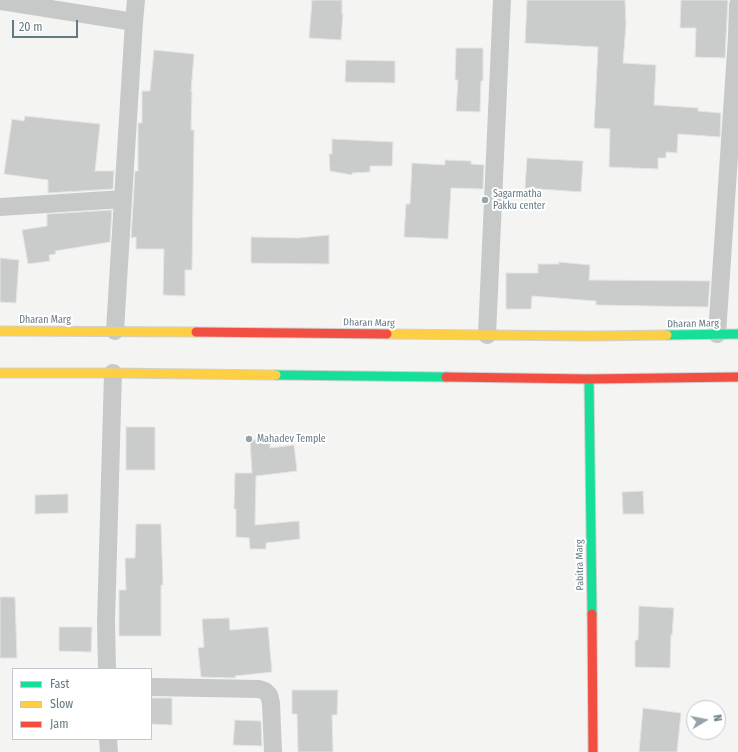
<!DOCTYPE html>
<style>
body{margin:0}
#map{position:relative;width:738px;height:752px;overflow:hidden;background:#f4f4f3;font-family:"Fira Sans Condensed",sans-serif}
canvas{display:block}
.legend{position:absolute;left:12px;top:668px;width:140px;height:72px;box-sizing:border-box;background:#fff;border:1px solid #c1c9cd;margin:0;padding:5px 7px;list-style:none;font-size:12px;color:#647983}
.legend li{display:flex;align-items:center;gap:8px;height:20px}
.legend b{width:20px;border:1px solid #c1c9cd}
.north{position:absolute;left:686px;top:700px;width:40px;height:40px;box-sizing:border-box;background:#fff;border:1px solid #c1c9cd;border-radius:50%;rotate:80deg;font-size:11px;font-weight:700;line-height:16px;text-align:center;color:#647983}
.north::after{content:'';display:block;margin:auto;width:14px;height:18px;background:#96a4aa;clip-path:polygon(50% 0,100% 100%,50% 72%,0 100%)}
.scale{position:absolute;left:12px;top:20px;width:66px;height:18px;box-sizing:border-box;border:2px solid #647983;border-top:0;padding-left:5px;font-size:12px;line-height:14px;white-space:nowrap;color:#647983;-webkit-text-stroke:3px #fff;paint-order:stroke}
</style>
<div id="map">
<canvas width="738" height="752"></canvas>
<ul class="legend">
<li><b style="height:5px;background:#16e098"></b>Fast</li>
<li><b style="height:5px;background:#ffcf43"></b>Slow</li>
<li><b style="height:5px;background:#f24e42"></b>Jam</li>
</ul>
<div class="north">N</div>
<div class="scale">20 m</div>
</div>
<script>
const g = document.querySelector('canvas').getContext('2d');
g.lineJoin = 'round';
function fill(path, color) { g.fillStyle = color; g.fill(path, 'evenodd'); }
const toPath = rows => new Path2D(rows.map(r => 'M' + r).join(''));
function trace(path, color, width, dash) { g.strokeStyle = color; g.lineWidth = width; g.lineCap = dash ? 'butt' : 'round'; g.setLineDash(dash || []); g.stroke(path); }
function drawText(font, color, halo, rows, align = 'center') {
  g.font = font + ' "Fira Sans Condensed",sans-serif'; g.lineWidth = 4; g.setLineDash([]); g.textBaseline = 'middle'; g.strokeStyle = halo; g.fillStyle = color; for (const [text, x, y, turn = 0] of rows) {
    g.save(); g.translate(x, y); g.rotate((+turn || 0) * Math.PI / 180); g.textAlign = isNaN(turn) ? turn : align; if (halo) g.strokeText(text, 0, 0); g.fillText(text, 0, 0); g.restore();
  }
}
const building = toPath([
 [312,0,342,0,342,14,343,14,341,40,309,38,312,0],
 [527,0,625,0,626,24,623,63,656,65,654,105,698,108,698,111,721,113,720,137,678,134,677,153,666,152,666,158,658,158,658,169,609,167,610,129,594,128,598,47,525,43,527,0],
 [681,0,728,0,725,58,695,57,696,28,680,28,681,0],
 [456,48,483,48,483,81,481,81,480,112,456,111,458,80,455,80,456,48],
 [154,50,194,54,191,92,192,92,191,130,194,130,192,270,185,270,185,296,163,295,164,249,136,249,136,237,131,238,135,171,138,171,138,123,142,123,142,91,150,91,154,50],
 [346,60,395,61,395,83,345,82,346,60],
 [25,116,100,124,95,171,114,171,113,189,48,193,48,180,4,174,12,119,24,121,25,116],
 [332,139,393,142,392,166,370,166,370,172,352,173,352,175,330,171,329,154,332,154,332,139],
 [527,158,583,161,581,192,525,188,527,158],
 [445,160,471,161,471,164,484,165,483,189,451,188,448,239,404,237,406,204,410,204,412,163,445,165,445,160],
 [112,210,110,242,55,251,56,254,49,255,50,261,28,264,22,230,47,226,47,214,112,210],
 [329,235,329,264,251,263,251,237,298,238,329,235],
 [0,258,19,260,16,303,0,302,0,258],
 [559,262,590,265,589,280,710,281,708,307,596,305,596,301,532,296,531,309,506,309,506,273,538,273,538,264,559,264,559,262],
 [126,427,155,427,155,470,126,470,126,427],
 [270,439,270,448,294,445,297,471,256,476,255,525,299,521,300,539,266,543,266,549,250,549,249,538,236,537,236,509,234,509,235,473,252,473,250,440,270,439],
 [643,491,644,514,623,514,622,492,643,491],
 [68,494,68,513,35,514,35,495,68,494],
 [136,524,161,524,163,585,161,585,161,636,119,636,119,590,126,590,125,558,135,558,136,524],
 [0,597,15,597,17,658,0,658,0,597],
 [639,606,674,608,672,635,671,635,670,668,635,667,635,640,638,640,639,606],
 [229,618,230,630,268,627,272,672,235,676,236,678,201,677,198,648,204,647,202,619,229,618],
 [59,627,92,627,91,652,59,651,59,627],
 [292,690,338,690,337,715,332,715,333,752,298,752,297,714,292,714,292,690],
 [151,698,172,698,172,725,151,724,151,698],
 [643,708,681,713,677,752,639,752,643,708],
 [235,720,261,721,262,746,233,745,235,720]
]);
fill(building, '#cacccc');
trace(building, '#e4e4e2', 1);
const fast = toPath([
 [667,335,738,334],
 [276,375,446,377],
 [589,379,592,614]
]);
const slow = toPath([
 [0,331,196,332],
 [387,334,591,336,667,335],
 [0,373,113,373,276,375]
]);
const jam = toPath([
 [196,332,387,334],
 [446,377,589,379,738,377],
 [592,614,593,752]
]);
trace(fast, '#d0d1d1', 11);
trace(slow, '#d0d1d1', 11);
trace(jam, '#d0d1d1', 11);
trace(toPath([
 [0,1,134,22],
 [0,207,123,199],
 [115,331,123,199,134,22,136,0],
 [717,334,737,37,738,5],
 [487,335,502,0],
 [107,669,106,622,113,373],
 [151,687,259,689,265,691,269,695,271,703,273,752],
 [108,739,109,752]
]), '#c7c9c9', 18);
trace(fast, '#16e098', 9);
trace(slow, '#ffcf43', 9);
trace(jam, '#f24e42', 9);
for (const [x, y, r, color] of [
 [485,200,4,"#96a4aa"],
 [249,439,4,"#96a4aa"]
]) { const dot = new Path2D(); dot.arc(x, y, r, 0, 2 * Math.PI); g.fillStyle = color; g.fill(dot); trace(dot, '#fff', 1.5); }
drawText('10px', '#647983', '#fff', [
 ["Sagarmatha",493,194],
 ["Pakku center",493,206],
 ["Mahadev Temple",257,439]
], 'left');
drawText('10px', '#647983', '#fff', [
 ["Dharan Marg",45,320],
 ["Dharan Marg",369,323,1],
 ["Dharan Marg",693,324,-1],
 ["Pabitra Marg",580,565,-91]
]);
</script>
